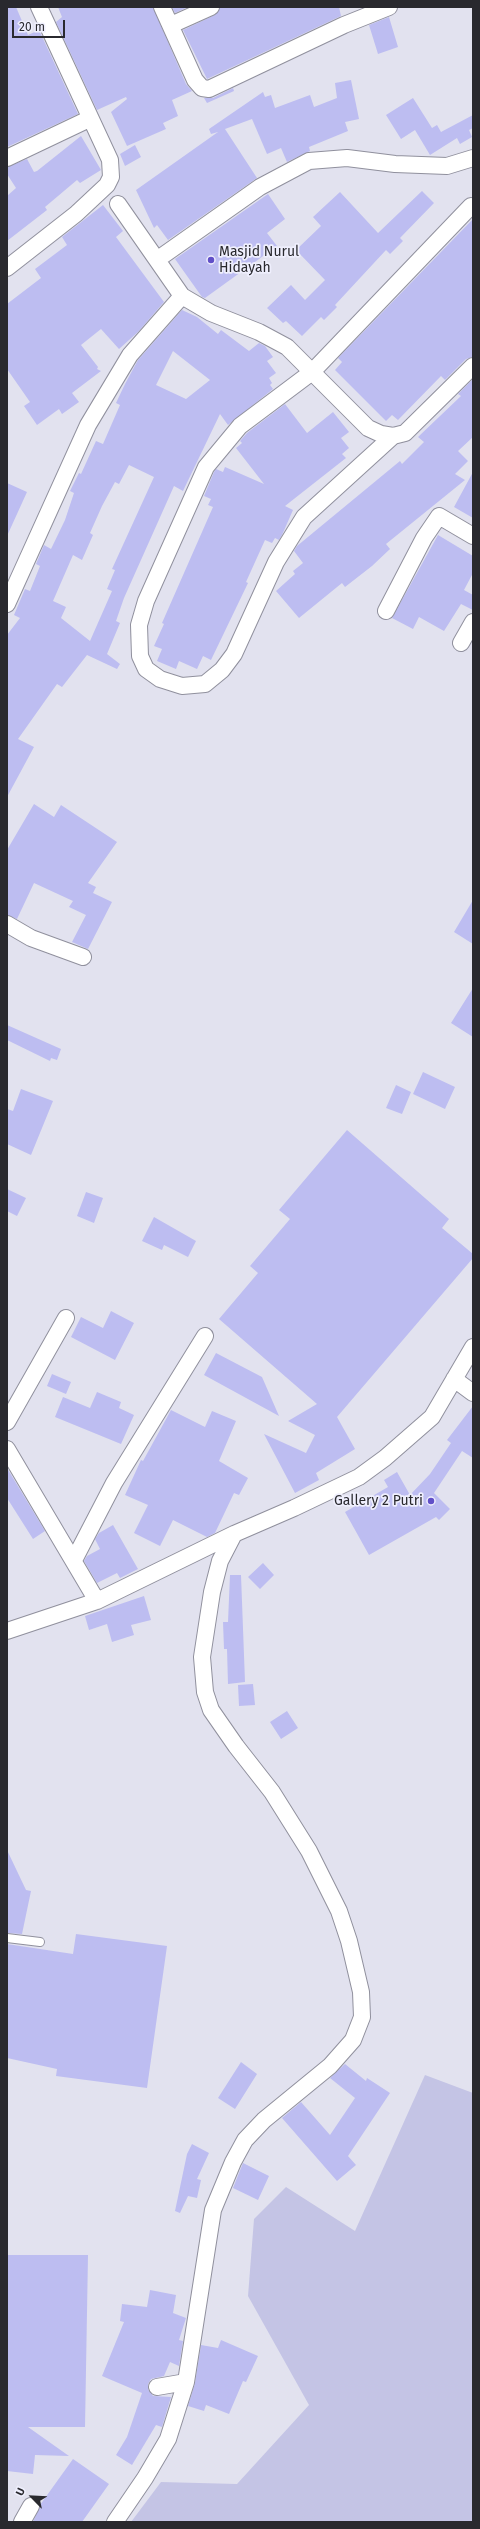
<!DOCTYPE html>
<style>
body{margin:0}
#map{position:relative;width:480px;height:2529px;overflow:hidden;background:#e2e2ef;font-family:"Fira Sans",sans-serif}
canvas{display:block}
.frame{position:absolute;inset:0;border:8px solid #29292e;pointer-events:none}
.north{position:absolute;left:12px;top:2477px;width:40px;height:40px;-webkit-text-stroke:3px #efeffd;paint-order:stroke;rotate:294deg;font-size:11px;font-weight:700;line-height:16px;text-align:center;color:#29292e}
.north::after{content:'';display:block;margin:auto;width:14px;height:18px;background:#29292e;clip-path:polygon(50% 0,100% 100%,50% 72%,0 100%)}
.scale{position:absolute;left:12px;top:20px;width:53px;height:18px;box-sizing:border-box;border:2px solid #29292e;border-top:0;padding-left:5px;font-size:12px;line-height:14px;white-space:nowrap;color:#29292e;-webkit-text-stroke:3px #efeffd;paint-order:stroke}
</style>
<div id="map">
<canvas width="480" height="2529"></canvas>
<div class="frame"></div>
<div class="north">U</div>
<div class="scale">20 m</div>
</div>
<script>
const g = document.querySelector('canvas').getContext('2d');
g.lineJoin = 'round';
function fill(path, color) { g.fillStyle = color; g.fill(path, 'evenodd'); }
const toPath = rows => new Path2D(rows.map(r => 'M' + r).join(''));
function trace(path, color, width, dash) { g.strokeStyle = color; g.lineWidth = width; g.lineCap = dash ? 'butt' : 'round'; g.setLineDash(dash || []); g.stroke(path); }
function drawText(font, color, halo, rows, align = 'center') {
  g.font = font + ' "Fira Sans",sans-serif'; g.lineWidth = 3.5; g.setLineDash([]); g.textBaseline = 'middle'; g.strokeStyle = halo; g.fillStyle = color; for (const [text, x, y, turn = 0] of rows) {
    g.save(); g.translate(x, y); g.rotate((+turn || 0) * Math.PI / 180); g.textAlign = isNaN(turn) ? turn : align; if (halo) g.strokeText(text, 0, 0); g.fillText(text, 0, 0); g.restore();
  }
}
fill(toPath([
 [425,2075,473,2093,473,2522,131,2522,161,2482,237,2484,309,2405,248,2296,254,2219,286,2187,355,2231]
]), '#c4c4e5');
fill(toPath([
 [7,7,16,7,28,35,39,30,78,114,7,147],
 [58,7,153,7,186,84,192,91,172,100,178,116,163,123,166,129,127,146,111,112,127,99,126,97,97,110,56,22,62,17],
 [172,7,188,7,175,13],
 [220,7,339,7,341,16,207,79,183,30,215,15],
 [389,17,398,47,378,54,369,25],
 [351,80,359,119,345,122,348,131,309,147,310,151,287,162,281,148,267,154,252,119,225,129,257,178,168,240,157,225,154,228,136,190,218,132,211,134,209,129,263,92,265,97,271,95,275,108,310,95,314,107,337,98,335,83],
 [233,88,234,91,207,103,204,98,213,98],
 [413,98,432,128,437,125,441,132,473,115,473,128,469,130,472,137,460,144,457,138,430,155,415,130,401,139,386,115],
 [81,136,101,170,80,183,77,180,45,207,47,210,7,241,7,196,16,188,7,174,7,167,27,159,34,172,37,171],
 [135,145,141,157,125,166,120,154],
 [422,191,434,203,400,238,403,241,390,254,386,250,335,305,337,307,324,320,321,317,302,336,286,321,283,323,267,308,291,285,305,300,325,280,296,250,321,226,313,217,340,192,378,233],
 [268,194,285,219,267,233,277,246,205,298,202,297,175,259],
 [103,205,123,231,116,237,164,302,138,332,119,349,101,329,81,345,98,367,97,369,101,371,72,393,79,402,62,414,59,409,37,425,24,406,30,402,7,369,7,304,41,278,35,269,67,245,62,237],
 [473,219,473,357,466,359,445,380,441,376,398,420,392,415,386,421,335,370,342,362,338,358],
 [182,310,197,317,218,334,221,330,249,351,259,343,265,346,273,357,267,361,276,373,269,378,272,383,270,385,273,389,228,425,220,414,183,491,174,486,124,598,116,621,120,623,107,654,120,664,117,669,87,655,62,687,57,684,18,739,34,747,7,797,7,635,20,618,14,615,25,589,30,591,40,566,36,564,44,545,51,549,65,520,74,493,70,491,79,473,81,474,96,441,103,444,120,405,116,403,125,384,138,360],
 [173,351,210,380,186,399,156,385],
 [129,465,154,477,112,569,115,570,107,589,112,591,90,641,61,618,66,607,53,601,73,555,82,560,93,535,90,533,102,506,115,482,119,484],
 [473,379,473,437,458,451,468,461,455,474,465,480,386,544,390,549,372,566,345,587,342,583,299,618,276,591,295,574,293,571,303,563,294,551,297,546,400,461,402,464,424,442,418,437,461,396,458,394],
 [285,404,307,433,333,412,349,432,341,438,349,448,342,454,346,458,285,506,293,510,282,535,279,540,275,538,272,543,265,540,246,582,248,583,211,660,203,656,197,669,179,661,176,669,157,661,162,649,154,646,164,624,162,623,213,507,208,505,211,499,204,496,214,472,216,469,223,472,225,467,264,484,236,448,242,443,240,441,247,433],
 [473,472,473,518,454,507],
 [7,483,27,492,7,536],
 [438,535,473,556,473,573,464,590,473,595,473,610,461,604,444,631,419,617,413,629,392,618],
 [34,804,54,817,61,805,117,842,88,883,96,887,93,893,112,902,88,949,72,942,86,915,69,907,73,901,34,883,17,919,7,915,7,850],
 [473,900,473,944,454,932],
 [473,988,473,1037,451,1023],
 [7,1025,61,1049,57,1060,51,1058,50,1061,7,1040],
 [423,1072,455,1087,445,1109,413,1094],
 [396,1085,411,1092,402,1114,386,1108],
 [21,1089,53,1101,31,1155,7,1144,7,1109,13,1111],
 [347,1130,449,1219,442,1228,473,1254,473,1258,337,1417,355,1449,316,1473,319,1480,295,1493,264,1434,306,1453,315,1435,288,1421,317,1404,219,1319,258,1273,250,1266,290,1219,279,1210],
 [7,1189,26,1198,17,1216,7,1211],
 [86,1192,103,1198,94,1223,77,1216],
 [154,1217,196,1241,188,1257,164,1245,162,1250,142,1241],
 [111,1311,134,1323,115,1360,71,1337,81,1317,103,1328],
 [216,1353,262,1377,279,1416,204,1375],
 [52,1374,71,1382,66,1394,47,1386],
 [97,1392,121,1402,119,1408,134,1415,121,1444,55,1417,63,1397,90,1408],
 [473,1406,473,1458,462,1451,434,1493,450,1509,439,1520,436,1517,369,1555,345,1512,388,1487,384,1480,397,1472,410,1495,430,1474,451,1443,447,1440],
 [171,1410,205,1427,212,1411,236,1421,219,1461,248,1478,239,1495,234,1493,215,1533,207,1537,173,1520,160,1546,134,1533,148,1505,125,1495,141,1460,143,1461],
 [7,1468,45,1531,33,1539,7,1498],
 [113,1525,138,1569,120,1578,117,1573,97,1583,84,1561,87,1556,100,1549,95,1539,99,1533],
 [263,1563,274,1575,260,1589,248,1577],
 [230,1575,241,1575,245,1682,228,1684,227,1649,224,1649,223,1622,228,1622],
 [144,1596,151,1620,131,1625,134,1635,112,1642,107,1624,89,1630,85,1616],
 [253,1684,255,1705,239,1706,238,1685],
 [287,1711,298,1728,281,1739,270,1722],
 [7,1850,26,1890,31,1891,22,1934,7,1933],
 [76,1934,167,1946,147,2088,56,2076,57,2069,7,2058,7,1944,73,1954],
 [241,2062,257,2074,235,2109,218,2098],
 [345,2064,366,2081,367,2078,390,2093,348,2156,356,2165,337,2181,282,2118,301,2102,330,2135,355,2098,330,2078],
 [192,2144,209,2153,197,2179,201,2180,197,2198,188,2196,180,2213,175,2211,187,2154],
 [243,2163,269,2176,258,2200,233,2188],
 [7,2255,88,2255,85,2427,28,2427,69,2456,35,2455,33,2474,7,2471],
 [150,2290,176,2295,173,2313,186,2318,179,2340,183,2341,179,2366,170,2362,164,2376,151,2379,148,2384,148,2389,153,2396,171,2397,162,2427,156,2425,132,2465,116,2455,127,2437,142,2393,102,2376,124,2322,120,2321,122,2304,147,2307],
 [221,2340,258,2356,246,2382,243,2381,229,2414,206,2405,204,2411,188,2406,195,2383,201,2345,218,2348],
 [73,2459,109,2484,82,2522,33,2522,40,2505]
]), '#bdbdf1');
const lane = toPath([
 [7,1938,40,1942]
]);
const street = toPath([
 [162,7,195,80,202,88,209,89,344,25,389,7],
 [171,25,211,7],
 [7,158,89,119],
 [118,204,182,296,211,313,259,332,287,347,368,428,381,434,393,436,405,433,473,366],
 [158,259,260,187,309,161,347,158,395,164,447,166,473,158],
 [7,268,76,214,107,185,111,177,110,160,39,7],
 [393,436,304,517,276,562,234,654,222,670,205,684,182,686,160,679,146,669,140,656,139,625,146,601,206,467,240,426,312,372,471,206],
 [7,604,88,425,130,355,182,296],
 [386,611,424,538,439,516,473,536],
 [461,643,473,622],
 [7,924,31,938,83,957],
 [454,1379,473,1393],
 [7,1422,66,1318],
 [7,1449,97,1601],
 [74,1560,114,1483,205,1336],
 [7,1631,97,1601,234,1534,294,1508,359,1477,385,1458,432,1417,473,1347],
 [157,2387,186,2382],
 [22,2522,31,2506],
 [115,2522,145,2478,168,2439,186,2382,213,2210,233,2162,245,2140,264,2120,330,2066,353,2040,362,2017,361,1992,349,1941,339,1911,309,1851,272,1792,236,1746,211,1710,205,1692,202,1657,212,1592,220,1561,234,1534]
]);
trace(lane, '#90909d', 10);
trace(street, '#90909d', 18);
trace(lane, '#fff', 8);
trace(street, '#fff', 16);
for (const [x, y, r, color] of [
 [211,260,4,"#614fc8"],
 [431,1501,4,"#614fc8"]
]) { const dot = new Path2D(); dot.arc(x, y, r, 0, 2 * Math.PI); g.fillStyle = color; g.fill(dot); trace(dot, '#efeffd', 1.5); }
drawText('14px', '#29292e', '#efeffd', [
 ["Masjid Nurul",219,252],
 ["Hidayah",219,268],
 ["Gallery 2 Putri",423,1501,"right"]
], 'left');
</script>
